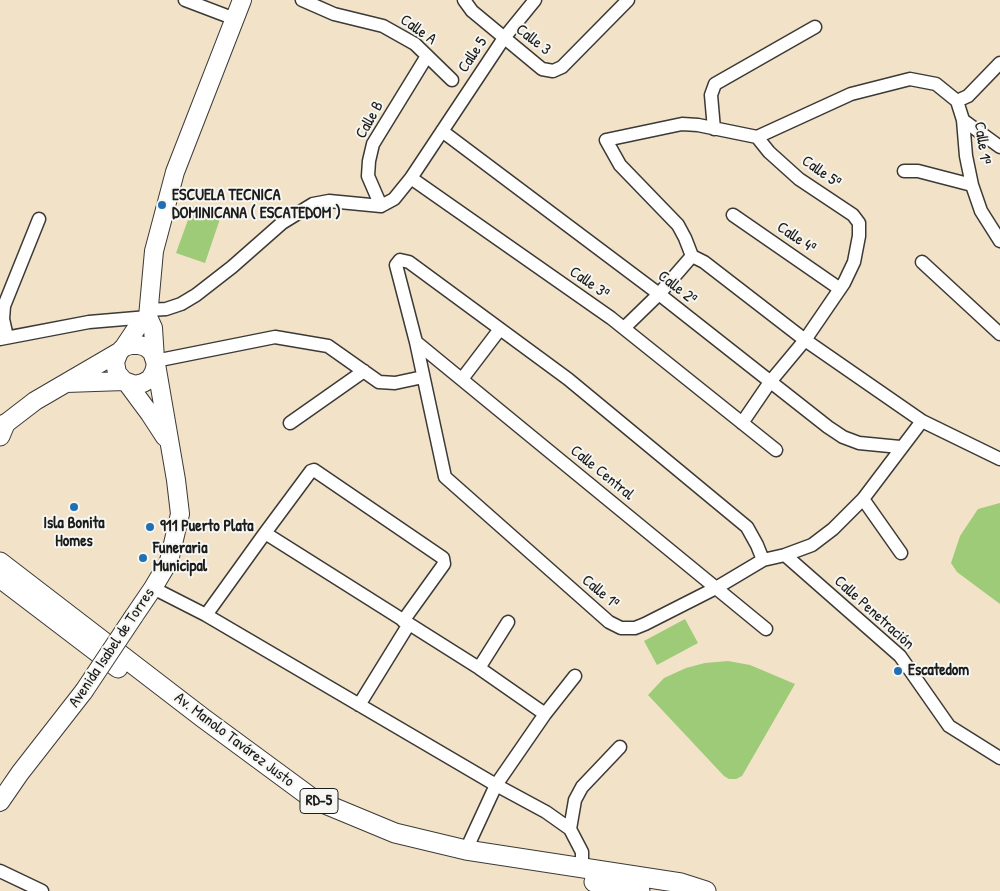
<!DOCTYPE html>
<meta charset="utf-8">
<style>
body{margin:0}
canvas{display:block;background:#f1e2c8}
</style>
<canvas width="1000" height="891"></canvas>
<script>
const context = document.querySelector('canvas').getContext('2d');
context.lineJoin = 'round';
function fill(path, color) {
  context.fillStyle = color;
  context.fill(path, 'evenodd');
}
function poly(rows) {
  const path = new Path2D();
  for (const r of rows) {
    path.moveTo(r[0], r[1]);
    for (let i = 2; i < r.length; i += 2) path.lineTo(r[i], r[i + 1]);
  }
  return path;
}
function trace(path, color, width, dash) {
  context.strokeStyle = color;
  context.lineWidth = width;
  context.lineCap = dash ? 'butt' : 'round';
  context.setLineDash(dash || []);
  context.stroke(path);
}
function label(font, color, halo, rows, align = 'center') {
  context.font = font + ' "Patrick Hand",sans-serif';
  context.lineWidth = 4;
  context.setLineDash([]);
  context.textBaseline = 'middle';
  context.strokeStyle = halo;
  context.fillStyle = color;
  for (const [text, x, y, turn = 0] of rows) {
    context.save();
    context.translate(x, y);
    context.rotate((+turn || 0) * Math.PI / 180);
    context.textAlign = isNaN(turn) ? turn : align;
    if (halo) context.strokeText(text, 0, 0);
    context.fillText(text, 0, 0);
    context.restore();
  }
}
fill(poly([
 [193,206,221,216,205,263,176,253],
 [1000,503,1000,604,957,572,951,563,960,536,978,509],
 [685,619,698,643,657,665,644,641],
 [728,661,750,665,795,684,742,776,736,779,729,779,724,776,648,695,664,678,686,668,705,663]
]), '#9ecb78');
const street = poly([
 [185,0,235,19],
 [302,0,334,14,383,26,415,44,452,80],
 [464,0,472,11,542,69,553,71,562,67,628,0],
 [957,101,963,120,966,156,972,185,981,211,1000,241],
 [957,101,968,96,1000,63],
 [963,120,1000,147],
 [714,129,711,95,715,84,815,27],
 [442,131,659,294,828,427,843,437,859,443,900,447],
 [904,171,918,171,972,185],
 [411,178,611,318,776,450],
 [381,206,368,176,369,161,373,144,427,56],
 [733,215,840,289],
 [692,256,685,238,678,225,620,165,606,140,682,124,698,125,757,137,851,94,910,79,936,84,957,101],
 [692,256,704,262,805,340,922,421,1000,459],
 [922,262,1000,334],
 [149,310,166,309,181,304,196,295,232,267,282,223,313,204,329,201,381,206,394,199,411,178,504,38,535,0],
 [624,328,659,294,692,256],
 [7,337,3,319,4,306,39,219],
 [0,339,89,322,148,317],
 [416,342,766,629],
 [155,361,275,337,328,346,379,382,395,383,423,377],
 [462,379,500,329],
 [290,423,364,371],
 [742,423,770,382,805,340,844,283,854,262,859,236,859,223,853,215,799,179,769,152,757,137],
 [863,499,901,553],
 [265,533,479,668,545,714],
 [785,555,900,656,949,726,1000,758],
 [763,560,757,545,747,527,568,379,409,262,400,260,396,265,416,342,445,477,609,622,621,628,635,628,645,624,716,588,763,560,785,555,812,545,833,529,863,499,922,421],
 [153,588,206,615,496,785,546,812,570,829,582,852,582,868],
 [206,615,265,533,311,471,314,470,443,558,444,564,403,621],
 [479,668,508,622],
 [359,705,409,624],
 [570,829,575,800,582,787,620,747],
 [466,850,496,785,545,714,575,676],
 [0,871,42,891]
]);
const secondary = poly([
 [124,347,138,326,148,317],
 [155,359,153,328,148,317,154,251,175,172,242,0],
 [66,383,124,381,135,385,143,383,150,379,154,372,156,364,152,352,146,347,139,345,131,345,124,347,119,352,115,362,117,373,124,381],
 [127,383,150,414,165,437],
 [5,424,35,401,119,352],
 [134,616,153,588,169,561,180,514,176,480,156,364],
 [0,802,20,773,84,691]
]);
const primary = poly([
 [0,436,5,424],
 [0,562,203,718,313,799,395,833,466,850,681,883,706,891],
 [0,578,118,668],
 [594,882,640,891]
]);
trace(street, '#3c3a36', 15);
trace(secondary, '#3c3a36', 20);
trace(primary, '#3c3a36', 21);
trace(street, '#fff', 12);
trace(secondary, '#fff', 18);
trace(primary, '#fff', 19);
const secondaryBridge = poly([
 [84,691,134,616]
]);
trace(secondaryBridge, '#3c3a36', 20, []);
trace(secondaryBridge, '#fff', 18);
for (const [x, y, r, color] of [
 [162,205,5,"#1f6fb2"],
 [74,507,5,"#1f6fb2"],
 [150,527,5,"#1f6fb2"],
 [143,558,5,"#1f6fb2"],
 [898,671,5,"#1f6fb2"]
]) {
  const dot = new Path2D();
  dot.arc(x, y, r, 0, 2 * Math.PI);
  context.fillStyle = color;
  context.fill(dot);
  trace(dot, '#f6f6f2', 2);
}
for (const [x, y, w] of [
 [319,801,38]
]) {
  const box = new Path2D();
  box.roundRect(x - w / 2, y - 12.5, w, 25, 4);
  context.fillStyle = '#f6f6f2';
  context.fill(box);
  trace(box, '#1c1c1c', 1);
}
label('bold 15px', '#1c1c1c', null, [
 ["RD-5",319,801]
]);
label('16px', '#1c1c1c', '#f6f6f2', [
 ["Calle A",418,30,35],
 ["Calle 3",533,40,38],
 ["Calle 5",473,55,-56],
 ["Calle B",370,120,-61],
 ["Calle 1ª",982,143,82],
 ["Calle 5ª",821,172,35],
 ["Calle 4ª",796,238,34],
 ["Calle 3ª",589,283,35],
 ["Calle 2ª",677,288,38],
 ["Calle Central",602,473,39],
 ["Calle 1ª",600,592,40],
 ["Calle Penetración",874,613,42],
 ["Avenida Isabel de Torres",112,648,-56],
 ["Av. Manolo Tavárez Justo",234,740,37]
]);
label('bold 16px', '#1c1c1c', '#f6f6f2', [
 ["ESCUELA TECNICA",172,196],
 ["DOMINICANA ( ESCATEDOM )",172,214],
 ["Isla Bonita",74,524,"center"],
 ["Homes",74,542,"center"],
 ["911 Puerto Plata",160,527],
 ["Funeraria",153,549],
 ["Municipal",153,567],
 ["Escatedom",908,671]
], 'left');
</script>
